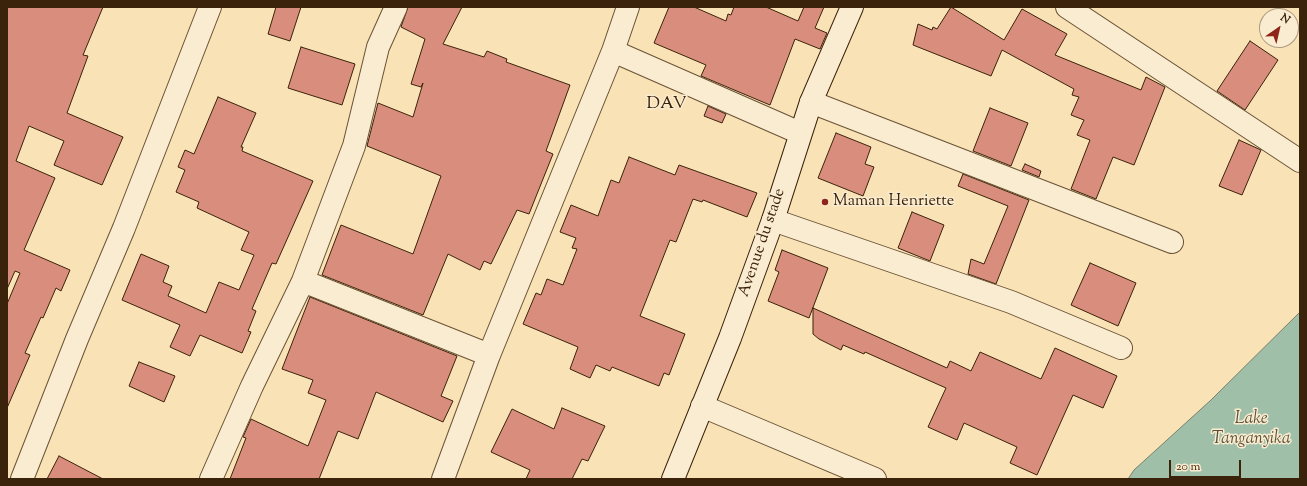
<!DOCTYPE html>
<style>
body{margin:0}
#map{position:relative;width:1307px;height:486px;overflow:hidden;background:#f8e2b6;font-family:"Sorts Mill Goudy",serif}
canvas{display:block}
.frame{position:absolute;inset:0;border:8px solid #3b220a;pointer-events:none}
.north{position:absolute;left:1259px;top:8px;width:40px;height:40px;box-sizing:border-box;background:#faecd0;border:1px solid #ae9b81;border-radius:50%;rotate:34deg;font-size:11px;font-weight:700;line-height:16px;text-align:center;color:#3b220a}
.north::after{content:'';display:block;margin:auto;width:14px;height:18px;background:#8f2418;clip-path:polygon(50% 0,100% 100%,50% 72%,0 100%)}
.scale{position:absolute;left:1169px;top:460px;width:72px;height:18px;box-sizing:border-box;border:2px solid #3b220a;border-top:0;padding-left:5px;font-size:12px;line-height:14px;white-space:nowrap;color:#3b220a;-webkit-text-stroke:3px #faecd0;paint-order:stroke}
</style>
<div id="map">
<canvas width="1307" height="486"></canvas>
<div class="frame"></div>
<div class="north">N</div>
<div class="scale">20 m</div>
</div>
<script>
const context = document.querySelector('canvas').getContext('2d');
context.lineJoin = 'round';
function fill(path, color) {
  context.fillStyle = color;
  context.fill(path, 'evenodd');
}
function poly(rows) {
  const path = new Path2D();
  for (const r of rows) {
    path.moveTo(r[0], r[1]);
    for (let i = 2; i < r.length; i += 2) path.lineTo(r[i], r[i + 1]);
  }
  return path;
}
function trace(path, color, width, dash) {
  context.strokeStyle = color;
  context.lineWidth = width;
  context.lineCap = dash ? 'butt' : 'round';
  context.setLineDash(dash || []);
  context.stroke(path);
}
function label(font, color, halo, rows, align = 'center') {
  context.font = font + ' "Sorts Mill Goudy",serif';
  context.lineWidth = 3;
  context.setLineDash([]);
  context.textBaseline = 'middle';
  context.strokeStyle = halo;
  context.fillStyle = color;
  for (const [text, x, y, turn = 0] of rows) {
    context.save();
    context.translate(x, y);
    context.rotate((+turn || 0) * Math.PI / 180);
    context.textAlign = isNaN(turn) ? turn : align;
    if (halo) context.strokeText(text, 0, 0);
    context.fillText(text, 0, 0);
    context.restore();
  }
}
const water = poly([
 [1300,312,1300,479,1128,479,1134,470,1211,400,1300,312]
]);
fill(water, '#9fbfa8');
trace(water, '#778069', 1);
const building = poly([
 [7,7,103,7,83,55,88,56,67,113,123,137,102,185,54,165,64,141,29,126,16,161,55,178,24,250,70,270,61,291,56,288,43,318,41,317,25,353,30,355,7,408,7,304,20,273,15,271,7,289,7,7],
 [276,7,301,7,290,41,268,34,276,7],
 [408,7,462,7,443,44,484,57,487,51,507,59,506,62,570,85,546,151,553,154,529,214,517,210,491,264,484,261,480,270,448,254,423,315,322,275,341,225,413,254,441,176,367,146,378,103,413,117,423,83,421,87,411,84,425,39,401,27,408,7],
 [669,7,694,7,726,21,728,14,731,15,734,7,766,7,798,21,804,7,824,7,815,28,827,33,820,49,795,39,770,105,701,76,706,65,654,43,669,7],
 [951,7,1004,40,1022,9,1067,34,1055,55,1141,90,1146,77,1165,87,1134,165,1113,157,1096,199,1071,189,1090,140,1077,135,1084,120,1071,115,1079,97,1072,95,1074,89,1002,50,991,76,913,45,918,24,932,30,933,27,937,29,951,7],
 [1250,41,1278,60,1245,110,1217,91,1250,41],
 [301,47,355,64,342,105,288,88,301,47],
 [218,97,256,113,241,147,243,147,242,151,313,181,276,264,272,263,252,309,256,311,248,331,251,332,242,353,200,335,190,356,170,347,180,325,122,300,141,254,169,266,163,282,172,286,168,296,206,313,219,282,239,290,254,255,241,250,249,232,197,208,199,202,176,192,185,170,178,167,185,150,194,154,218,97],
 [708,106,726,114,722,123,704,116,708,106],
 [990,108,1028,123,1011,166,973,151,990,108],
 [836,133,871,147,865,164,874,167,863,196,818,178,836,133],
 [1239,140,1261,150,1242,195,1219,186,1239,140],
 [629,157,675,175,679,165,757,193,747,217,703,200,702,202,693,199,676,242,670,240,640,316,685,334,669,375,664,373,659,386,612,367,610,371,596,365,590,378,570,369,578,347,523,324,536,293,541,295,547,279,563,285,577,249,572,248,576,238,560,232,571,205,598,216,611,180,619,183,629,157],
 [1025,164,1041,171,1039,177,1022,170,1025,164],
 [963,174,1029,200,996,284,968,274,971,259,984,264,1008,206,958,186,963,174],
 [912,212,944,225,930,261,898,248,912,212],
 [782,250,828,268,809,318,768,301,779,272,775,270,782,250],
 [1090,263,1136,283,1118,326,1071,305,1090,263],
 [310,297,457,356,441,396,453,401,443,422,376,392,358,439,338,431,319,479,230,479,246,438,243,437,251,419,308,446,326,400,308,393,313,380,282,369,310,297],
 [813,308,947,368,950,361,971,371,980,352,1041,379,1055,348,1117,376,1103,408,1073,395,1037,475,1010,463,1017,447,964,423,957,440,928,427,946,388,865,352,864,354,843,345,841,350,819,339,813,334,813,308],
 [139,362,175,376,164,402,129,386,139,362],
 [562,408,605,426,588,461,582,459,572,479,526,479,530,470,491,452,512,409,554,429,562,408],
 [59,456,103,479,47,479,59,456]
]);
fill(building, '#d98e7d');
trace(building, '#3b220a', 1);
const street = poly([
 [1067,7,1300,161],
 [613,51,800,133],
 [811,102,1172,242],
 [773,220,1011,302,1121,348],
 [303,281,489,355],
 [702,406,875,479],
 [22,479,77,339,124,228,210,7],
 [211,479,252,386,303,281,354,146,378,47,396,7],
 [443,479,489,355,613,51,628,7]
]);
const secondary = poly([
 [673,479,730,338,773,220,811,102,852,7]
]);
trace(street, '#6a5235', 24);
trace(secondary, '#3b220a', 24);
trace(street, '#faecd0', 22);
trace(secondary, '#faecd0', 22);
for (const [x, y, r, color] of [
 [825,202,4,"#8f2418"]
]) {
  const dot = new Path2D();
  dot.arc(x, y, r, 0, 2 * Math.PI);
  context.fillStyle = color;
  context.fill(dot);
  trace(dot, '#faecd0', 1.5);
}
label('16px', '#3b220a', '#faecd0', [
 ["Maman Henriette",833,202]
], 'left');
label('16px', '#3b220a', '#faecd0', [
 ["Avenue du stade",763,243,-71]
]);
context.letterSpacing = '1px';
label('17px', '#3b220a', '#faecd0', [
 ["DAV",667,105]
]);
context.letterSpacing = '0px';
label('italic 17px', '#595139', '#faecd0', [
 ["Lake",1251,420],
 ["Tanganyika",1251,440]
]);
</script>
